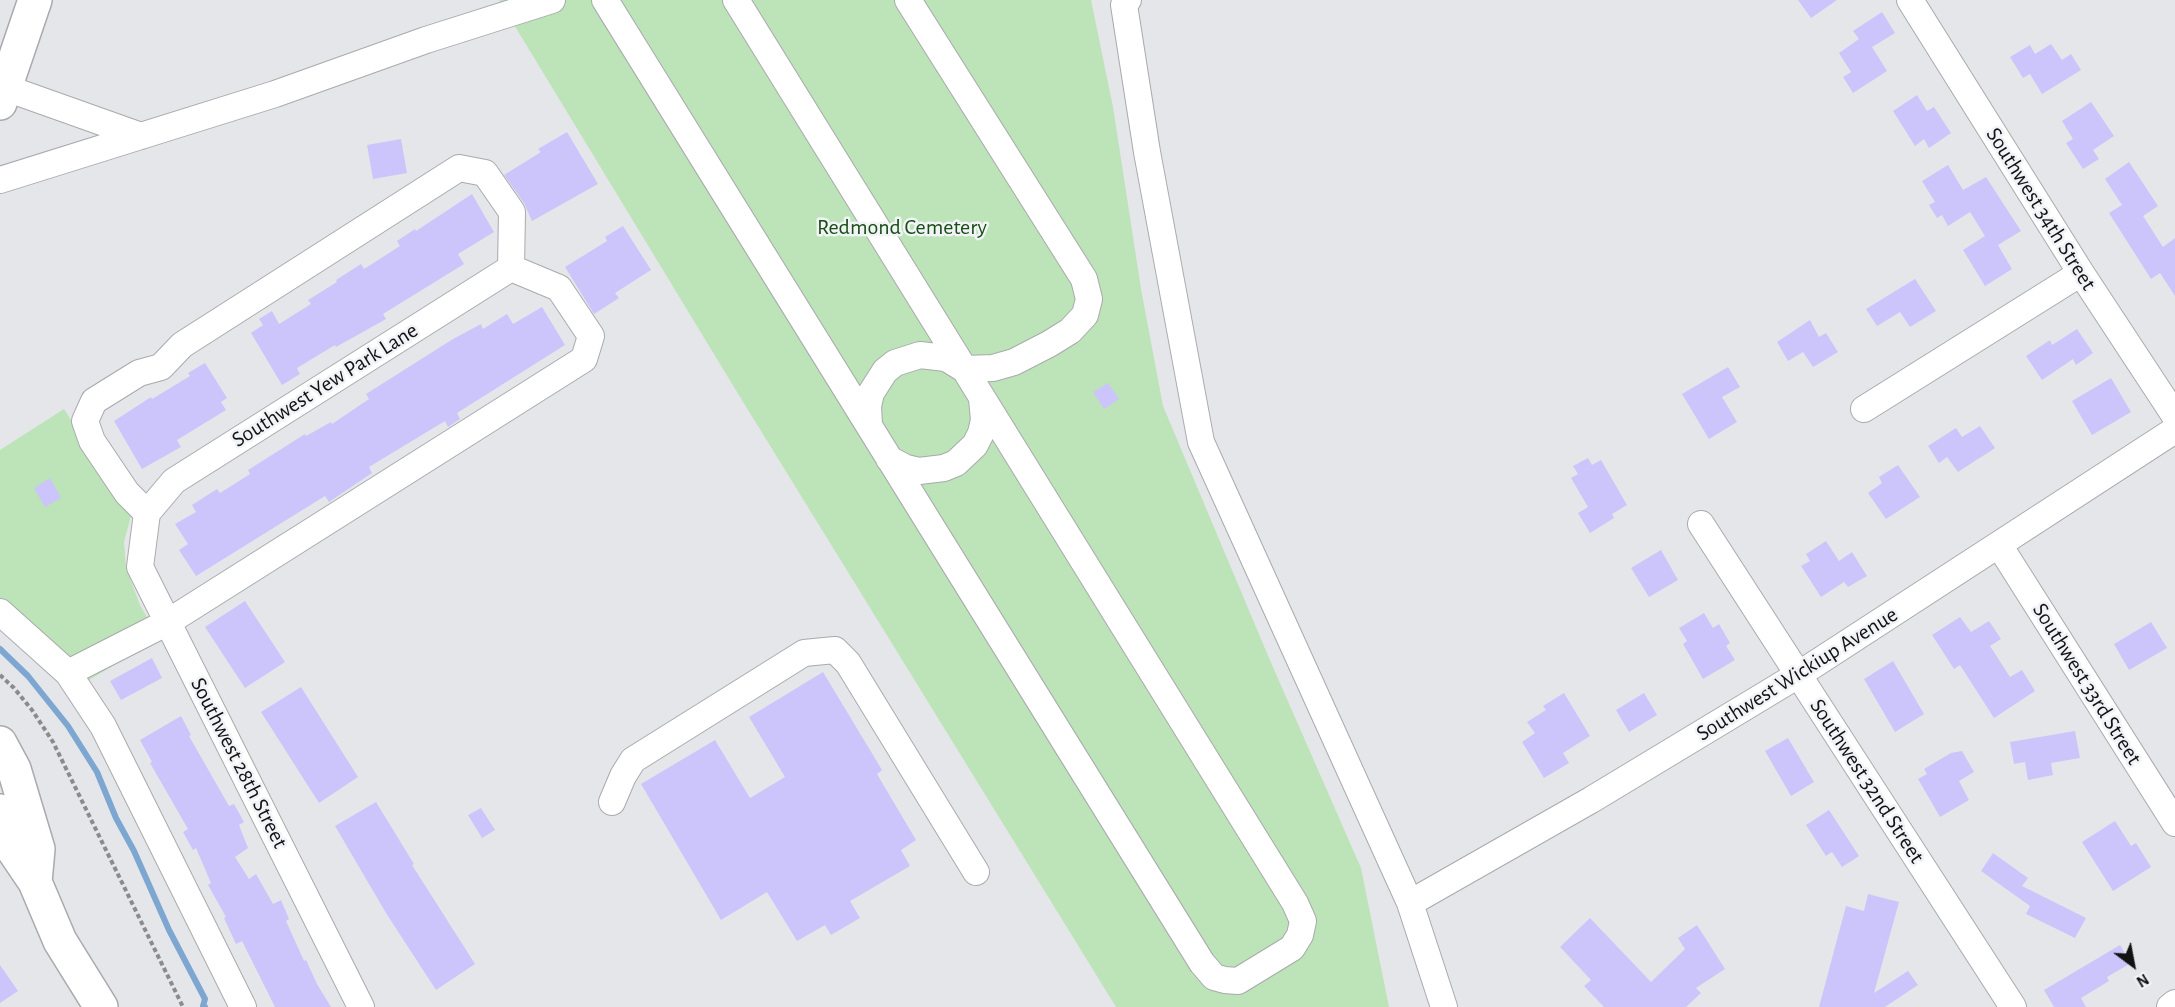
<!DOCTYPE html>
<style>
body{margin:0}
#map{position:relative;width:2175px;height:1007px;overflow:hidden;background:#e5e6e9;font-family:"Alegreya Sans",sans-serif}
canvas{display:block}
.north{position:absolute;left:2103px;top:935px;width:60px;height:60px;-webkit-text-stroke:4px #f2f3f7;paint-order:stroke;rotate:148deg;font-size:16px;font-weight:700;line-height:24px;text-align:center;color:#121213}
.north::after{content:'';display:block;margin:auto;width:21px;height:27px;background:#121213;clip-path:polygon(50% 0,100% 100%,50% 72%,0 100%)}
</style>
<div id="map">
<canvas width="2175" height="1007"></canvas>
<div class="north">N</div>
</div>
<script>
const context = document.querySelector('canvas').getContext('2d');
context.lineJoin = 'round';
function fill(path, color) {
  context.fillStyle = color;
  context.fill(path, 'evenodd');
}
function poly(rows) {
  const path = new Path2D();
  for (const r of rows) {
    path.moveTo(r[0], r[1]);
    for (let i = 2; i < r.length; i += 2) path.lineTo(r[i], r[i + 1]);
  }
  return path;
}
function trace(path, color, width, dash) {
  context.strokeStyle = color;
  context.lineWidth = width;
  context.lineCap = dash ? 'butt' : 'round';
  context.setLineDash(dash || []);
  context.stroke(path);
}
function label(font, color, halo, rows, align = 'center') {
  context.font = font + ' "Alegreya Sans",sans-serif';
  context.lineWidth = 5;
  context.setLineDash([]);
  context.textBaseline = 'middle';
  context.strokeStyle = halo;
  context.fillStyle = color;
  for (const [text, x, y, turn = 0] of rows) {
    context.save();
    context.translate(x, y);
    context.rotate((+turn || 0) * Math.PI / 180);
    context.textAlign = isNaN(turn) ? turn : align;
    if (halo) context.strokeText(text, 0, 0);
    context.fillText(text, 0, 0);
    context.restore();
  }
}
fill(poly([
 [499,0,1091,0,1113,107,1141,289,1163,406,1269,658,1361,868,1389,1007,1116,1007,737,392],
 [64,409,131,516,124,542,126,568,140,605,159,638,71,691,0,628,0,450]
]), '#bde3b8');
trace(poly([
 [0,649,28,676,68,726,97,772,116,818,134,851,169,930,205,999,203,1006,205,1007]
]), '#7da7d1', 6);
fill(poly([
 [1798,0,1837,0,1811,18],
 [1882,12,1895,33,1872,47,1887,71,1853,93,1843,77,1851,72,1839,53,1859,39,1853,31],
 [2051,44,2062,60,2071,54,2081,70,2042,94,2030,74,2023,78,2010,57,2030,45,2035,54],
 [1917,95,1927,111,1934,107,1951,133,1929,148,1924,139,1915,146,1893,111],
 [2091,102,2114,136,2093,150,2099,159,2083,169,2066,143,2073,139,2062,121],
 [567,132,598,184,532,221,524,203,504,175,541,152,538,149],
 [401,139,407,173,373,179,367,145],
 [2129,162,2158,206,2143,216,2163,247,2175,238,2175,296,2160,273,2151,279,2109,213,2122,205,2105,179],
 [1948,165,1963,190,1986,177,2021,231,1998,245,2012,269,1985,286,1963,250,1985,236,1970,212,1948,226,1942,215,1937,218,1929,205,1935,202,1922,181],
 [472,194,494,232,458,254,464,264,383,314,386,319,336,347,335,345,297,368,300,374,282,385,251,333,263,325,259,319,272,311,279,324,311,304,308,300,337,282,336,280,361,264,364,269,400,246,397,241,415,229,416,231],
 [623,226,651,270,615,293,619,298,594,314,565,267,607,241,605,237],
 [1915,279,1936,311,1910,327,1900,312,1877,326,1866,309],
 [542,307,565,345,457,413,460,419,448,427,445,421,369,467,372,473,329,502,325,496,196,576,179,550,188,544,175,524,196,512,192,505,217,489,220,493,250,474,248,470,305,434,306,436,331,422,332,424,369,399,366,394,453,339,481,324,483,329,507,314,513,324],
 [1810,320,1819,337,1826,333,1838,352,1813,367,1803,352,1788,361,1777,342],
 [2077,329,2093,353,2076,365,2073,359,2042,380,2026,356,2050,340,2052,345],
 [205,363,227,398,221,402,226,410,177,440,181,447,142,469,114,421,151,397,152,399,190,376,188,373],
 [1728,367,1740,387,1722,397,1737,422,1709,439,1682,394],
 [2111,378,2131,412,2092,435,2072,401],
 [1108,383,1119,399,1104,409,1093,392],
 [1980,426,1995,448,1958,472,1947,457,1939,463,1928,446,1956,428,1962,437],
 [1588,458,1592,465,1601,460,1627,505,1612,514,1614,518,1590,533,1578,513,1588,507,1571,478,1578,474,1573,466],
 [1898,465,1920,497,1886,519,1868,493,1882,483,1879,477],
 [50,478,61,498,45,507,34,488],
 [1826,541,1839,561,1852,552,1867,576,1848,587,1844,582,1821,597,1801,566,1810,561,1806,554],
 [1661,550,1678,580,1649,597,1631,568],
 [245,601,285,662,245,688,205,627],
 [1704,613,1713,628,1719,624,1730,643,1726,646,1735,660,1703,679,1683,644,1687,641,1679,628],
 [1960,617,1971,632,1989,621,2001,639,1990,646,2010,677,2022,670,2035,691,1994,718,1960,665,1954,669,1932,635],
 [2151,622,2167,648,2129,670,2114,644],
 [152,658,162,678,121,700,110,681],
 [1893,661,1924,714,1895,732,1864,679],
 [823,672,882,770,877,774,916,840,901,850,910,866,850,901,860,918,831,935,825,925,797,941,767,892,721,920,641,784,715,740,750,798,785,777,749,717],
 [301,687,358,777,319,803,261,712],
 [1564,693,1590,736,1563,753,1569,763,1544,778,1522,742,1535,733,1527,722,1546,710,1543,706],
 [1644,693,1657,715,1629,732,1616,710],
 [181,716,191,735,189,736,229,806,234,804,244,822,239,825,248,848,235,857,249,879,256,874,273,904,281,900,289,919,286,921,304,961,306,960,317,984,331,1007,275,1007,242,941,236,944,224,918,226,917,208,885,211,883,196,848,193,850,183,832,188,829,150,763,152,762,140,740],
 [2075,731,2080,758,2051,763,2053,775,2028,780,2025,762,2014,764,2010,742],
 [1788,738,1814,782,1791,796,1765,751],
 [1962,751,1974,772,1959,781,1969,800,1940,817,1918,779,1927,774,1924,769,1951,753],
 [376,802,414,864,412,865,475,964,436,990,386,913,335,826],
 [481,808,495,830,482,838,468,815],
 [1829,810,1859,856,1842,867,1832,852,1826,856,1806,825],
 [2115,821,2131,846,2136,843,2151,867,2113,891,2082,842],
 [1993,853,2028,878,2022,886,2086,918,2075,938,2026,914,2030,906,1981,871],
 [1868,894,1899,902,1874,993,1908,971,1918,985,1885,1007,1819,1007,1846,906,1864,911],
 [1590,918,1651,982,1685,949,1678,938,1697,925,1725,969,1696,988,1701,993,1686,1007,1604,1007,1584,986,1591,980,1560,947],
 [2120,945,2131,963,2107,977,2109,981,2081,998,2086,1007,2054,1007,2044,990],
 [0,965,18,991,0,1003]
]), '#cbc5fc');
const minor = poly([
 [605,0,1202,963,1214,977,1225,980,1238,981,1292,948,1300,935,1303,921,1295,903,736,0],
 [1128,0,1124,5,1147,152,1201,442,1410,903,1444,1007],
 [1910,0,2081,273,2175,416],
 [6,88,141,136],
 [0,180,275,94,426,40,552,0],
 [1864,409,2081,273],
 [869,425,868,406,871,393,885,371,895,363,920,355,946,358,964,369,993,368,1014,362,1049,344,1070,331,1085,315,1089,299,1084,279,908,0],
 [889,459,906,468,919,471,944,468,956,463,975,445,981,433,984,420,982,399],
 [147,513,127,493,92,441,85,421,94,401,139,373,161,367,182,345,459,168,485,173,512,212,511,268],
 [147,513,140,567,361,1007],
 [147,513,174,481,511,268],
 [1701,524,2013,1007],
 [1999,545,2175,823],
 [0,612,68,673,103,726,243,1007],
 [68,673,168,622,584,359,591,336,559,288,511,268],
 [612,802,623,776,633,760,804,653,835,650,848,663,976,872],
 [1410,903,1591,800,1798,675,2175,430],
 [2170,1007,2175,1003]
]);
const major = poly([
 [0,103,35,0],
 [0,743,14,769,38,849,35,882],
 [0,811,10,845,35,882,60,941,101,1007]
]);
trace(minor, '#a8aaac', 28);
trace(major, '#a8aaac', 36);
trace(poly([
 [0,675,14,688,32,710,53,742,183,1007]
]), '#8b8b8d', 4, [4.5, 3]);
trace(minor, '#fff', 26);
trace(major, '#fff', 33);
label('22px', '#121213', '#f2f3f7', [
 ["Southwest 34th Street",2041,209,58],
 ["Southwest Yew Park Lane",325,385,-32],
 ["Southwest Wickiup Avenue",1797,674,-32],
 ["Southwest 33rd Street",2087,684,58],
 ["Southwest 28th Street",239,763,63],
 ["Southwest 32nd Street",1867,781,57]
]);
label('22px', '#174e13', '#f2f3f7', [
 ["Redmond Cemetery",902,227]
]);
</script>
